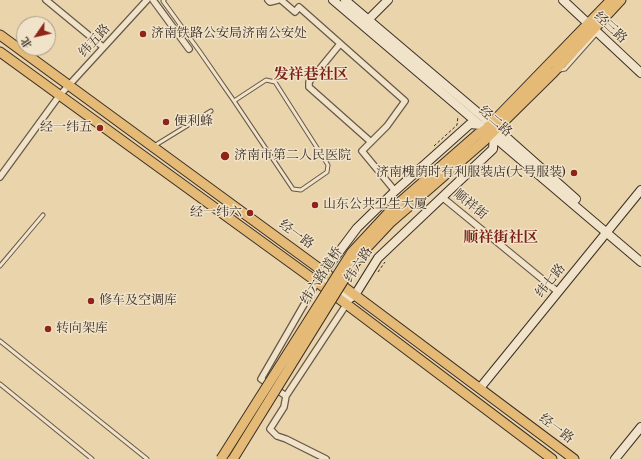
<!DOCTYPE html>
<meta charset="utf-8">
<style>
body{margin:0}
#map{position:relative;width:641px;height:459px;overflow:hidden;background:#ead4ac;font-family:"Libre Bodoni","Noto Serif SC",serif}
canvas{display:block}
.north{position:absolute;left:16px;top:16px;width:40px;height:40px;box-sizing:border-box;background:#f1e3c9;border:1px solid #a89b88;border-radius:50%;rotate:236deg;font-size:11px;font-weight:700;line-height:16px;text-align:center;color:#3b3027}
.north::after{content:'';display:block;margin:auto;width:14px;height:18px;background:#8f2418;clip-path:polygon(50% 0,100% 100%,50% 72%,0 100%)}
</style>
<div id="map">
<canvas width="641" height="459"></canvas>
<div class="north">北</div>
</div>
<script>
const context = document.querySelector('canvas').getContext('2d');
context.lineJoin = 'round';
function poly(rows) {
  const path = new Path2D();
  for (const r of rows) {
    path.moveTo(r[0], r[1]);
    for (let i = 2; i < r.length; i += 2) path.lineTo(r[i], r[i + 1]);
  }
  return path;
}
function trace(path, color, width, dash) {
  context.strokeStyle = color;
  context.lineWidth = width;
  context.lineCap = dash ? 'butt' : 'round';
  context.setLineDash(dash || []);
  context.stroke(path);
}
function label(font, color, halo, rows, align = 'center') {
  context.font = font + ' "Libre Bodoni","Noto Serif SC",serif';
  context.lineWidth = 3;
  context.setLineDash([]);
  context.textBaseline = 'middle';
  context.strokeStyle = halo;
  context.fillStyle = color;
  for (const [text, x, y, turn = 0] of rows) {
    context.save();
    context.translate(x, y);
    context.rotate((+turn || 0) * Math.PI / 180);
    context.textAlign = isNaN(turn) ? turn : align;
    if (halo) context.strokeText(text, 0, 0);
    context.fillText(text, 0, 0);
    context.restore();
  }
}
const lane = poly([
 [164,0,163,1,200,52,234,101,293,189,301,190,327,172,328,165,275,82,266,80,234,101],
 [560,70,565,69,597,33],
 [154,146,211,111],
 [0,266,43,215],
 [0,341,147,459],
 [0,384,92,459]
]);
const street = poly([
 [46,0,103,47],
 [153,0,189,49],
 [268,0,270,2,278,0],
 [281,0,295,12,299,7,405,101,387,126,362,151,395,191],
 [340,44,309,82,309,87,371,142],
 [0,177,59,96,147,0],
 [442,197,558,292],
 [286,396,261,379,317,282],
 [326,459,286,439,277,436,270,429,284,407,286,396,346,305]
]);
const secondary = poly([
 [333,0,641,262],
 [345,0,496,128,576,199],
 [563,0,641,73],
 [365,23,388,0],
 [321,276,357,228,395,191,470,124,480,125],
 [317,282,323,279,349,299,355,295,378,258,493,149,494,134],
 [480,388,641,190],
 [615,459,641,427]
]);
const primary = poly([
 [0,35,324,272,574,459],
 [0,52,313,279,552,459],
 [478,134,485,130,611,0],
 [484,141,554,72,621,0]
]);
trace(lane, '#675948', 5);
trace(street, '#675948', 8);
trace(secondary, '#3b3027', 10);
trace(primary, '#3b3027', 11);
trace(poly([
 [434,146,457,125,458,116],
 [378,272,385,262]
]), '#3b3027', 1, [3, 2]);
trace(lane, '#f1e3c9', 3);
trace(street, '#f1e3c9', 5.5);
trace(secondary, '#f1e3c9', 8);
trace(primary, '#e5ba76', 9);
const primaryBridge = poly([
 [221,459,352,252,391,210,478,134],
 [233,459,348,273,362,253,391,222,484,141]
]);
trace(primaryBridge, '#3b3027', 11, []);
trace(primaryBridge, '#e5ba76', 9);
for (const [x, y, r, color] of [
 [143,34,4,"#8f2418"],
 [166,122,4,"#8f2418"],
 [100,128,4,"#8f2418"],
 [225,156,5,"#8f2418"],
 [574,173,4,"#8f2418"],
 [315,205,4,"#8f2418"],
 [250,213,4,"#8f2418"],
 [91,301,4,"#8f2418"],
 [48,329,4,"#8f2418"]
]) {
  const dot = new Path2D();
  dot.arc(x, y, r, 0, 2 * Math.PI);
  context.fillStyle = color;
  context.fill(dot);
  trace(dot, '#f1e3c9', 1.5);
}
label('13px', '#3b3027', '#f1e3c9', [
 ["经三路",610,28,43],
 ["纬五路",95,41,-48],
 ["经二路",495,122,41],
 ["顺祥街",470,205,39],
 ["经一路",296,235,36],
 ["纬六路",359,265,-56],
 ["纬六路道桥",322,276,-57],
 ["纬七路",551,281,-51],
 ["经一路",556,429,37]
]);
label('13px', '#3b3027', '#f1e3c9', [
 ["济南铁路公安局济南公安处",151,34],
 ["便利蜂",174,122],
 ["经一纬五",92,128,"right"],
 ["济南市第二人民医院",234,156],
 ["济南槐荫时有利服装店(大号服装)",566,173,"right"],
 ["山东公共卫生大厦",323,205],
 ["经一纬六",242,213,"right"],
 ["修车及空调库",99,301],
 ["转向架库",56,329]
], 'left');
label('bold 15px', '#7a1f14', '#f1e3c9', [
 ["发祥巷社区",311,75],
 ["顺祥街社区",501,238]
]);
</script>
